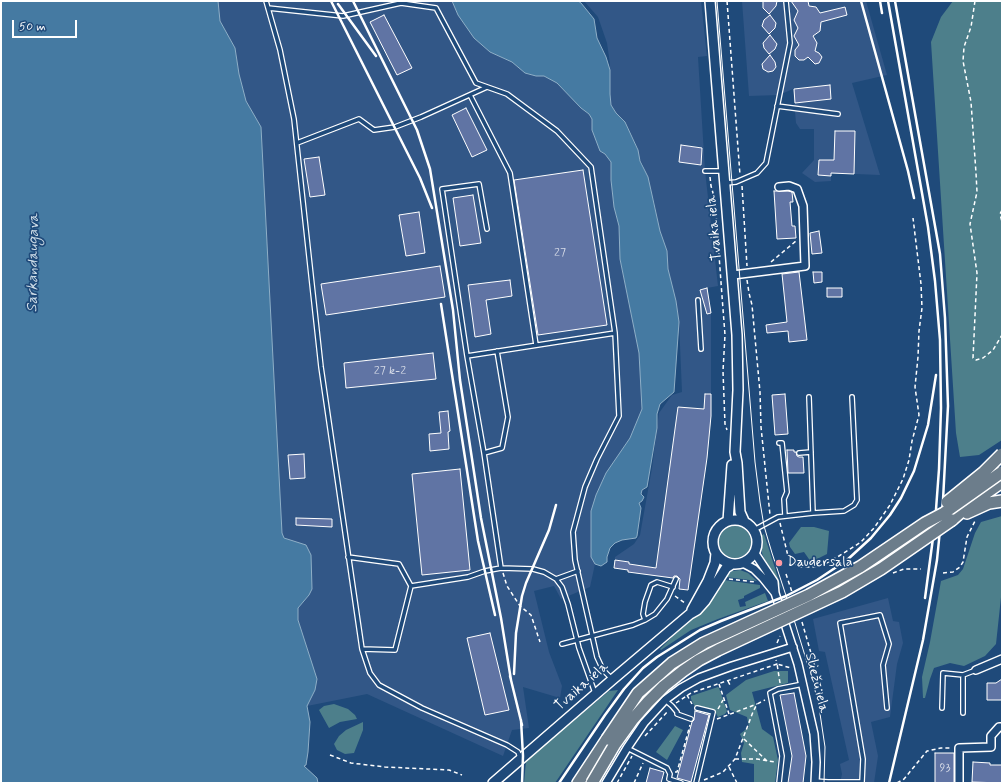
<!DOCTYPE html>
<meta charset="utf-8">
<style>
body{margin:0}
#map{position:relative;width:1003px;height:784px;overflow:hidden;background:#1f4a7a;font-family:Mynerve,sans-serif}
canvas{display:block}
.frame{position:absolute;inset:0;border:2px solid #fff;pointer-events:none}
.scale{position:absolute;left:12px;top:20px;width:65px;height:18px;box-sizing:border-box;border:2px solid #fff;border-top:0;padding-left:5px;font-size:12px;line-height:14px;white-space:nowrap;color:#fff;-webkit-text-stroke:3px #1f4a7a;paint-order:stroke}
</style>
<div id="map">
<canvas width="1003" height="784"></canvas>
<div class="frame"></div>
<div class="scale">50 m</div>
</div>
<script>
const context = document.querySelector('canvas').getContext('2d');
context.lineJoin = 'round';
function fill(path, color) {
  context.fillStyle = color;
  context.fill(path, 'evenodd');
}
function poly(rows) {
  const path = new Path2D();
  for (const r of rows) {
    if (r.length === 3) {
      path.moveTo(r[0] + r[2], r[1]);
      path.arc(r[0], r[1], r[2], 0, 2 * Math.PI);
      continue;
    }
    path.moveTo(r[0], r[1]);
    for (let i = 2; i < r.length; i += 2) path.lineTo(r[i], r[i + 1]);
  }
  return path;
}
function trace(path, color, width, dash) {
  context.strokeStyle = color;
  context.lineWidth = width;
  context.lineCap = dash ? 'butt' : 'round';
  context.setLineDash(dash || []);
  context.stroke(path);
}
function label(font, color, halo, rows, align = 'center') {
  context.font = font + ' Mynerve,sans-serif';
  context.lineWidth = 3.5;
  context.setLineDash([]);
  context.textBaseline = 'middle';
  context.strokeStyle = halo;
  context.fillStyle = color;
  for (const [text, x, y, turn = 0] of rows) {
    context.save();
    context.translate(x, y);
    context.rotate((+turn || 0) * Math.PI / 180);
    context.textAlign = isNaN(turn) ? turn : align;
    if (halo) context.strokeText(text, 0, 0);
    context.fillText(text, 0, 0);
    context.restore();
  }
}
fill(poly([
 [218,1,452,1,458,15,474,38,490,52,512,62,525,73,536,76,544,76,557,83,581,108,589,114,592,119,592,130,600,151,605,154,611,162,611,180,614,207,619,226,620,259,639,353,642,409,630,438,606,473,596,495,591,511,591,557,595,564,590,587,561,599,554,586,534,591,549,652,562,686,560,698,523,687,529,728,512,730,503,756,367,694,307,706,315,690,317,679,298,620,298,608,309,595,287,539,284,537,282,533,261,127,246,101,239,74,235,48,220,21],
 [584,1,701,1,707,56,698,57,705,171,718,286,707,288,711,312,711,416,707,458,690,581,628,572,628,570,614,568,615,557,634,544,640,535,652,468,659,413,672,395,682,392,679,322,676,301,668,269,667,251,660,231,654,202,643,165,638,156,638,149,626,123,616,113,611,105,610,94,610,64,607,43,598,17],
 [742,1,866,1,887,75,852,83,880,175,831,173,831,181,815,182,802,173,814,160,814,129,800,129,796,123,793,89,779,95,749,96],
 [888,598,893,621,899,622,903,643,897,664,890,717,871,722,878,756,874,783,840,783,842,774,840,764,849,760,825,652,819,651,813,619]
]), '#325787');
fill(poly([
 [953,1,1002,1,1002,440,979,455,960,457,956,433,931,42,941,17],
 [1002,516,1002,588,996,644,985,656,964,666,950,663,934,668,930,679,925,698,923,698,922,677,930,642,941,581,958,575,963,569,975,533,981,522],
 [735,542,16],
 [801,527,814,527,829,531,827,554,811,562,804,552,795,554,790,547,789,543],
 [764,534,782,590,772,570,764,558,762,553,762,535],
 [740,570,748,573,757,581,726,577,732,571],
 [724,580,760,585,760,588,744,596,744,598,738,600,740,607,746,606,745,602,765,593,768,601,718,619,691,630,661,650,660,649,673,636,700,612],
 [774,671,788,671,788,683,752,692,762,729,773,737,778,760,775,783,754,783,754,764,742,762,741,753,744,743,740,734,749,727,747,717,730,710,726,695,746,680],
 [718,687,719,688,727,711,725,714,718,717,715,711,695,707,691,699,691,696],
 [618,690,555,783,524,783,526,761,609,691],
 [334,704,348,709,355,715,357,719,340,722,329,728,319,710,324,706],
 [363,722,363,730,354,753,345,754,337,750,334,744,339,736,346,730],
 [675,726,683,730,667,760,656,752]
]), '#4d7f8b');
const water = poly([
 [1,1,218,1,220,21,235,48,239,74,246,101,261,127,282,533,284,538,306,545,311,555,312,589,309,595,298,608,298,620,317,679,315,690,307,706,310,722,308,752,306,765,304,766,317,778,318,783,1,783,1,1],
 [452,1,578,1,581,3,594,19,597,38,606,57,610,70,610,94,611,105,616,113,625,122,638,150,640,161,648,177,660,231,667,251,668,269,676,301,679,322,674,392,660,404,657,414,657,428,647,487,642,490,641,494,644,497,642,501,639,503,641,508,637,536,636,538,622,540,615,543,610,548,607,557,607,562,601,566,595,564,591,557,591,511,596,495,606,473,630,438,642,409,639,353,620,259,619,226,614,207,611,180,611,162,605,154,600,151,592,130,592,119,589,114,581,108,557,83,544,76,536,76,525,73,512,62,490,52,474,38,458,15,452,1]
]);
fill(water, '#457aa2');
trace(water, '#8fafc7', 1);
const building = poly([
 [763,1,777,1,776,6,769,14,763,8,763,1],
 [791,1,808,1,809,6,816,7,820,13,845,7,847,15,821,22,820,31,813,36,817,43,815,51,819,53,822,57,819,63,815,64,808,57,804,60,799,60,795,56,795,50,799,45,794,36,798,28,794,20,798,11,791,1],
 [384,15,412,68,397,75,370,22,384,15],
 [770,15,776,23,775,28,769,34,762,26,764,20,770,15],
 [770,35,777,44,775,49,769,54,764,48,763,43,770,35],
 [770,55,775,62,776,67,773,71,768,72,763,69,762,64,770,55],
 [830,85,831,99,795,103,794,89,830,85],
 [466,108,487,150,472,157,452,115,466,108],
 [835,131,855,131,854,174,831,173,831,176,818,175,819,160,834,160,835,131],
 [681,145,702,148,701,165,679,162,681,145],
 [319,157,325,195,310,197,304,159,319,157],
 [583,170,607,325,538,335,514,180,583,170],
 [774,191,788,191,792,192,793,202,790,202,792,226,795,226,796,238,777,239,774,191],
 [473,195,481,243,460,246,453,198,473,195],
 [419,212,425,253,406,256,399,215,419,212],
 [819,231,822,253,812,254,810,233,819,231],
 [440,266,445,297,326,315,321,284,440,266],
 [799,272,807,340,789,342,788,331,767,333,766,325,787,322,782,274,799,272],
 [813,272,822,272,822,282,814,283,813,272],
 [510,280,512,296,486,300,491,334,475,337,468,285,510,280],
 [707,288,711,313,707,314,700,290,707,288],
 [827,288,842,288,842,297,827,297,827,288],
 [433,353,436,379,346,388,344,363,433,353],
 [705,394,711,394,711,416,707,458,688,590,679,589,680,579,677,576,674,576,673,578,628,572,628,570,614,568,615,560,629,562,629,564,656,568,678,407,704,409,705,394],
 [785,394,788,434,775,435,772,395,785,394],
 [448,411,450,431,448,432,449,449,430,451,429,434,441,433,439,412,448,411],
 [787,450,794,450,794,452,796,452,797,456,799,457,803,457,804,473,788,473,787,450],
 [304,454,305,478,290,479,288,455,304,454],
 [460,469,470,570,422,575,412,474,460,469],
 [296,518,332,519,332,527,296,525,296,518],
 [490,633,509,710,485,715,467,638,490,633],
 [1002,679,1002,700,987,700,987,683,996,683,1002,679],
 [794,693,806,756,803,783,788,783,792,756,780,695,794,693],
 [695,711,709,715,691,782,677,778,692,722,694,720,695,711],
 [935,753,954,753,954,783,935,783,935,753],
 [973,762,990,763,990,765,1002,765,1002,783,972,782,973,762],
 [650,768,664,772,661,783,646,783,650,768]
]);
fill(building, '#6074a4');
trace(building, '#fff', 1);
const lane = poly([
 [266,1,280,50,294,119,321,367,362,649,370,673,379,685,422,708,507,745,518,752,520,758],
 [268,8,343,16,401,3,436,8,476,83,507,94,557,131,591,167,615,333,619,416,597,459,585,487,573,532,575,560,597,657,603,670,612,679],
 [470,95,510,173,536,345],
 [777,106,838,114],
 [297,143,359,119,374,130,395,127,421,117,487,87],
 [705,171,722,171],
 [726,183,736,182,757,173,766,163,790,43,786,1],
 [487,229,479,184,442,189,467,356,484,453,501,568],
 [698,300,701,349],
 [467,356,615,333],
 [779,443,782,443,787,492,784,499,785,516],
 [484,453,502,448,508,417,497,351],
 [799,453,811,452],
 [813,513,844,511,854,505,857,500,852,397],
 [754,530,778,517,813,513,809,397],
 [348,557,399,564,411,586,395,650,362,649],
 [556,579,578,571],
 [411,586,468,577,485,571,501,568,533,569,544,572,556,579,562,587,568,604,579,648,595,693],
 [645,620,643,614,645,602,651,585,657,582,673,587],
 [562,644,633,625,645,620,655,614,667,599,676,579],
 [963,675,963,713],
 [665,700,672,706,677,712,677,714,691,719],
 [942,708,943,673,963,675,976,670],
 [627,748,667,768,670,774,669,779,681,783],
 [815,781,828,782,862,782,863,759,840,623,880,615,889,644,883,665,887,708],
 [696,783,713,712,697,708],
 [779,783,782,756,770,693,778,689,803,684]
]);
const street = poly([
 [733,275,805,266,803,206,797,189,789,186,779,187],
 [754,552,774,582,775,593,798,664,814,734,816,762,815,783],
 [743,563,754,569,763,578,775,593],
 [976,670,1002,659],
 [606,783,627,748,644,723,665,700,681,688,699,678,732,666,793,647],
 [959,783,959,748,991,747,991,736,999,727,1002,727]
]);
const secondary = poly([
 [710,1,737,335,738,390,735,452,737,463,740,512,744,521],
 [735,542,22],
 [728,521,732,465],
 [692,610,708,581,715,563,716,553],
 [493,783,612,680,690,614,697,610,705,601,726,568,732,564]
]);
const primary = poly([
 [967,513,989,503,1002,501],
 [952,520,969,505,1002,482],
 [578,783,607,739]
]);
trace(lane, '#fff', 6);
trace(street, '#fff', 10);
trace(secondary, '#fff', 12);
trace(primary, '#fff', 14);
trace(poly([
 [727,1,740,175],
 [975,1,971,27,964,47,963,61,971,102,976,173,977,192,970,224,977,273,973,358,976,360,983,358,993,350,1002,335],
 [710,177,711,186,715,200,722,296,725,335,723,371,725,424,727,430],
 [742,186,747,266],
 [1002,210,1000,214,1002,222],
 [771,262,796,241],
 [747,280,749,293,752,305,760,392,761,427,770,515],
 [780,523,788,556,793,563,801,567,814,567,825,564,839,556,861,542,874,528,890,505,903,479,909,460,912,441,919,415,915,387,918,357,919,331,922,308,921,284,913,218],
 [503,573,507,586,520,606,531,615,540,642],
 [893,573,904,569,921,569],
 [943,573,953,572,960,567,963,562,967,537,975,521],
 [786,574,792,592],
 [729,579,755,582],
 [675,596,685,603],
 [802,622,822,691],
 [777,643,780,636],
 [728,681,730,685],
 [780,683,777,664,791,668],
 [719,684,729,714],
 [687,695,692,704],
 [676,703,691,693,777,664,776,660],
 [718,709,723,700],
 [717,719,757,704],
 [645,736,668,711],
 [744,739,767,761],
 [330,755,351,763,385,767,449,770,462,775],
 [735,759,757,759,775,762],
 [729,767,737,783],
 [675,772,677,772,690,725],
 [704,780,723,772,735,759,753,712,757,704,765,700],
 [617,783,632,756],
 [634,783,643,763],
 [897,783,904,779,927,751,941,748,952,748]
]), '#fff', 1.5, [4, 3]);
trace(lane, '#1f4a7a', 3.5);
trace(street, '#1f4a7a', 7);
trace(secondary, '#1f4a7a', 9);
trace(primary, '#6c7d8b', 11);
trace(poly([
 [717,1,755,462,760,502,764,526,772,553,795,623,813,682,819,707,825,747,824,783]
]), '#fff', 1);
trace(poly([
 [331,1,420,178,432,208],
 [353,1,417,130,430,169,453,310,460,380,481,518,501,618,511,680],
 [861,1,908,171,914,198],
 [880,1,882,13],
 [888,1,928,227,935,281,940,340,941,408,939,469,935,523,925,598],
 [338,4,376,56],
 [441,304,478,541,495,615],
 [514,674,516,633,522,596,526,583,549,530,556,505],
 [510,676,522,725],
 [521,720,523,756,522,783],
 [559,783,605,715,624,689,643,668,657,657,700,630,721,621,786,596,817,580,847,560,871,538,890,515,901,498,914,471,928,425,936,375],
 [889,783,923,640,937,560,943,500,948,406,945,318,940,254,895,1]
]), '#fff', 2.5);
const primaryBridge = poly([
 [947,502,984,472,1002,454],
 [607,739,638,693,672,663,704,643,809,595,860,567,925,523,944,513,1002,472],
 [592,783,615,744,633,719,648,702,664,686,683,671,699,660,718,650,842,592,881,569,952,520]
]);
trace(primaryBridge, '#fff', 14, []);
trace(primaryBridge, '#6c7d8b', 11);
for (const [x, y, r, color] of [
 [779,563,4,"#ff9aa2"]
]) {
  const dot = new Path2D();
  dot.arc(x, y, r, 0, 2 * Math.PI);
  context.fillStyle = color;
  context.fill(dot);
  trace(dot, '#1f4a7a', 1.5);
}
label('12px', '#d7dce8', null, [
 ["27",560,253],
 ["27 k-2",390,371],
 ["93",945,768]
]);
label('14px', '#fff', '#1f4a7a', [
 ["Tvaika iela",715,228,-95],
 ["Sliežu iela",816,683,76],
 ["Tvaika iela",582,687,-41]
]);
label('14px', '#fff', '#1f4a7a', [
 ["Daudersala",787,563]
], 'left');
label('italic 15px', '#d0dee8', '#1f4a7a', [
 ["Sarkandaugava",34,263,-89]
]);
</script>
